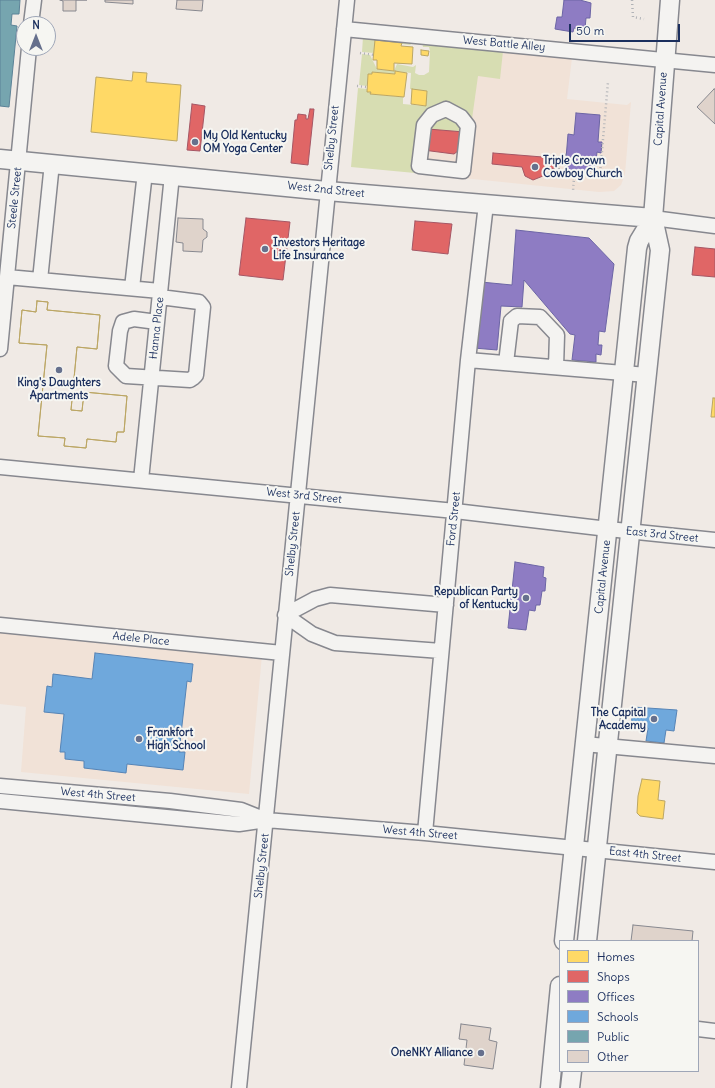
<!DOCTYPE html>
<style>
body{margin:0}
#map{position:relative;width:715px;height:1088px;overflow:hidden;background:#f0eae5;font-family:Delius,sans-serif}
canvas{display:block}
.legend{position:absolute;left:559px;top:940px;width:140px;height:132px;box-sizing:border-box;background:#f6f6f2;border:1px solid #9ea6b7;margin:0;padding:5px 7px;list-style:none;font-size:12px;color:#1b2f5e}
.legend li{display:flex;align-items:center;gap:8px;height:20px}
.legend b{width:20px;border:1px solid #9ea6b7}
.north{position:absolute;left:16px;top:16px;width:40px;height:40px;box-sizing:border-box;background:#f6f6f2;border:1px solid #9ea6b7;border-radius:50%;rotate:0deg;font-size:11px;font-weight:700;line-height:16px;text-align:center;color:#1b2f5e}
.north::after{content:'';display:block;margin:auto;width:14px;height:18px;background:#66708d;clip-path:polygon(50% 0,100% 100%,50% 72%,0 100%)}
.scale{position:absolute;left:569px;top:24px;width:111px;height:18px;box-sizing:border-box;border:2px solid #1b2f5e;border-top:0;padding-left:5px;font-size:12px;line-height:14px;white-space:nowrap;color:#1b2f5e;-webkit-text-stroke:3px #f6f6f2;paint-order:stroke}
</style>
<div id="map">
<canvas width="715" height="1088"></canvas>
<ul class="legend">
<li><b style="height:11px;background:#ffd966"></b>Homes</li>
<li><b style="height:11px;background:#e06666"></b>Shops</li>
<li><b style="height:11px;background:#8e7cc3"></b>Offices</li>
<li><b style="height:11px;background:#6fa8dc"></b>Schools</li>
<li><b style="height:11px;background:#76a5af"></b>Public</li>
<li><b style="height:11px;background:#dfd3cb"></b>Other</li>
</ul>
<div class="north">N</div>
<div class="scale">50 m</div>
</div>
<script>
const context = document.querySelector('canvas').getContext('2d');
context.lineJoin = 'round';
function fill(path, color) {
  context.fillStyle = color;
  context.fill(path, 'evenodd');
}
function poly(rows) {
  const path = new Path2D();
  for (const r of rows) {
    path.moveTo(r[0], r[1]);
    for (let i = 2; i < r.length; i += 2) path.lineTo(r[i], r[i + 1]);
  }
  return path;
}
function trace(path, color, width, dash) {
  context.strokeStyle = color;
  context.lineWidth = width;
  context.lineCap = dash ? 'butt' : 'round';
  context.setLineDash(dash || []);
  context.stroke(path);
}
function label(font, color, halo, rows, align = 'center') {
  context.font = font + ' Delius,sans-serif';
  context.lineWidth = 4;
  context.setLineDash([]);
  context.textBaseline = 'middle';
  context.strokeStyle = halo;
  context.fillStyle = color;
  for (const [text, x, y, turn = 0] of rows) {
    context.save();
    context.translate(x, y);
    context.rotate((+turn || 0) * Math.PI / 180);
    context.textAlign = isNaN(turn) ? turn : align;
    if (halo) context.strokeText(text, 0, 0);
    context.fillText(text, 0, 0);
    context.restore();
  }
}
fill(poly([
 [436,44,572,58,567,99,627,105,631,102,625,174,621,185,614,191,599,192,415,173,421,124],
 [0,629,262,655,249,794,21,772,26,707,0,704]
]), '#f1e2d7');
fill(poly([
 [363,37,414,42,410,45,380,41,374,53,362,52],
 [422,42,503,51,500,79,478,76,472,119,464,118,457,110,421,124,415,173,351,167,358,88,367,89,367,92,371,92,371,94,403,97,403,104,425,106,427,91,410,89,411,73,395,71,395,74,373,72,372,74,368,74,367,86,359,85,362,54,370,55,377,69,394,71,397,64,413,67,416,65,415,73,419,75,424,75,429,72,430,51,429,47,423,47],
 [445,113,460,125,460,132,428,129,428,125]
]), '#d7ddb2');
const homes = poly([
 [375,40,402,43,401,46,413,47,412,64,394,63,394,71,377,69,377,60,373,60,375,40],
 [421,50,429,51,428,56,421,55,421,50],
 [395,71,407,73,404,97,370,94,371,92,367,92,368,74,372,74,372,72,395,74,395,71],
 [133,72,147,73,146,82,181,85,177,141,91,132,96,77,132,81,133,72],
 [412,89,427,91,426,106,411,104,412,89],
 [37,301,48,302,47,310,100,315,97,349,77,347,71,410,82,411,84,392,127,396,124,432,117,432,116,442,87,439,86,448,64,446,65,438,38,436,47,345,19,343,22,310,36,312,37,301],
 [37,301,48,302,47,310,100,315,97,349,77,347,71,410,82,411,84,392,127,396,124,432,117,432,116,442,87,439,86,448,64,446,65,438,38,436,47,345,19,343,22,310,36,312,37,301],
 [713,398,715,398,715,417,711,417,713,398],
 [642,779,660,781,658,800,665,801,663,819,640,816,637,813,638,796,642,779]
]);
fill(homes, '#ffd966');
trace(homes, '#bba664', 1);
const shops = poly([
 [192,104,205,106,200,151,187,150,192,104],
 [310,109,314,109,308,165,291,163,295,120,297,120,298,114,306,115,306,119,308,119,310,109],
 [428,129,464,132,464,137,460,137,458,151,454,154,423,150,428,129],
 [493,153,555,158,554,169,546,168,543,176,533,180,525,176,522,167,492,164,493,153],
 [246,218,290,222,283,280,239,275,246,218],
 [415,221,452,224,448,254,412,250,415,221],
 [695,247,715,249,715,277,692,275,695,247]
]);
fill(shops, '#e06666');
trace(shops, '#a55664', 1);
const offices = poly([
 [564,0,580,0,591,3,590,18,586,18,585,29,574,28,573,32,555,29,557,17,562,17,564,0],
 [576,113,600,115,598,142,602,142,601,153,597,152,595,171,584,171,584,173,565,171,568,134,574,135,576,113],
 [516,230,589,238,614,264,605,332,599,331,598,345,602,345,601,355,596,354,596,362,572,360,575,335,570,334,524,280,522,307,501,306,497,350,474,348,481,282,512,285,516,230],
 [515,562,544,567,543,577,546,578,545,591,542,591,540,605,536,605,535,611,529,610,526,630,508,628,515,562]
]);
fill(offices, '#8e7cc3');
trace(offices, '#6c65a5', 1);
const schools = poly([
 [95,653,193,664,191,682,187,681,179,752,185,752,183,770,127,764,126,773,84,768,84,761,65,759,65,752,60,752,64,714,44,712,47,686,52,687,53,674,92,679,95,653],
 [633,707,677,710,674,731,666,730,664,743,646,741,648,728,631,727,633,707]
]);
fill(schools, '#6fa8dc');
trace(schools, '#5684b6', 1);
const public = poly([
 [0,0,20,0,19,14,12,14,11,25,17,26,9,107,0,106,0,0]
]);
fill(public, '#76a5af');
trace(public, '#5b8297', 1);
const building = poly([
 [60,0,87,0,76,0,76,11,63,11,63,1,60,0],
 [105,0,133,0,133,4,105,2,105,0],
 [177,0,203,0,202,11,176,9,177,0],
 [714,89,715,89,715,124,697,107,714,89],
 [178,218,203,219,203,229,207,232,207,237,203,240,202,252,183,251,183,243,176,242,178,218],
 [633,925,693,931,692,941,631,941,633,925],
 [461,1024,491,1028,489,1040,497,1042,493,1069,464,1065,467,1040,459,1039,461,1024]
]);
fill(building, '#dfd3cb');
trace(building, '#87888f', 1);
const minor = poly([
 [31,24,34,0],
 [344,29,715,65],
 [446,109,461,117,468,126,463,171,419,166,424,125,432,115,446,109],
 [653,218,715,226],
 [7,277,160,291],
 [40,280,52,163],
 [132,288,145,172],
 [157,322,134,319,123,322,120,331,116,366,126,376,190,380,193,378,196,375,203,307,199,302,160,297],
 [0,349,29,48],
 [468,360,647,375],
 [506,363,511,321,517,316,540,317,557,335,556,367],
 [0,467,455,511,608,529,715,540],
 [141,480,172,175],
 [0,625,282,653],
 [441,651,335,643,312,634,285,615,315,599,330,595,446,605],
 [584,744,715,756],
 [0,786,170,801,241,810,266,820],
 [0,801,239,824,266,820,425,833,715,862],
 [425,833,468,360,486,204],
 [698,1029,715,1031],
 [239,1088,347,0]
]);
const major = poly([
 [0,159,327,191,653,218],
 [564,941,637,248,639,241,653,218],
 [587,941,660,250,653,218,670,0],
 [550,1088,560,986],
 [570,1088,572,1071]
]);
trace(minor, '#87888f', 17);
trace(major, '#87888f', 21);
trace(poly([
 [632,0,633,17,644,19],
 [360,53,374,55],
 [357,86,367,87],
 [566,155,560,154,558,177,574,178,573,191],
 [574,176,600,174,608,82]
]), '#b1b3b7', 2.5, [1, 3]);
trace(minor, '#f4f3f1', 14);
trace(major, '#f4f3f1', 18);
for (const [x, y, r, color] of [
 [195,142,4,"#66708d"],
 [535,167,4,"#66708d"],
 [265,249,4,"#66708d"],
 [59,370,4,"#66708d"],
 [526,598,4,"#66708d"],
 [654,719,4,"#66708d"],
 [139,739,4,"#66708d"],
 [481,1053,4,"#66708d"]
]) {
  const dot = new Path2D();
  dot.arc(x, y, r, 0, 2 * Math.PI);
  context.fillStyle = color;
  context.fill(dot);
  trace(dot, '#f6f6f2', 1.5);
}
label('11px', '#1b2f5e', '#f6f6f2', [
 ["West Battle Alley",504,44,5],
 ["Capital Avenue",661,109,-86],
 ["Shelby Street",332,138,-84],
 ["West 2nd Street",326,190,6],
 ["Steele Street",15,198,-84],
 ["Hanna Place",157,328,-84],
 ["West 3rd Street",304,496,6],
 ["Ford Street",454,519,-84],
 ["East 3rd Street",662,535,6],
 ["Shelby Street",293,544,-84],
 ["Capital Avenue",603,577,-84],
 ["Adele Place",141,639,6],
 ["West 4th Street",98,795,5],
 ["West 4th Street",420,833,5],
 ["East 4th Street",645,855,6],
 ["Shelby Street",262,866,-84]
]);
label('bold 11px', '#1b2f5e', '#f6f6f2', [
 ["My Old Kentucky",203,136],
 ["OM Yoga Center",203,149],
 ["Triple Crown",543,161],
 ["Cowboy Church",543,174],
 ["Investors Heritage",273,243],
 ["Life Insurance",273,256],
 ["King's Daughters",59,383,"center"],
 ["Apartments",59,396,"center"],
 ["Republican Party",518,592,"right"],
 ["of Kentucky",518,605,"right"],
 ["The Capital",646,713,"right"],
 ["Academy",646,726,"right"],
 ["Frankfort",147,733],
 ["High School",147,746],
 ["OneNKY Alliance",473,1053,"right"]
], 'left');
</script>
